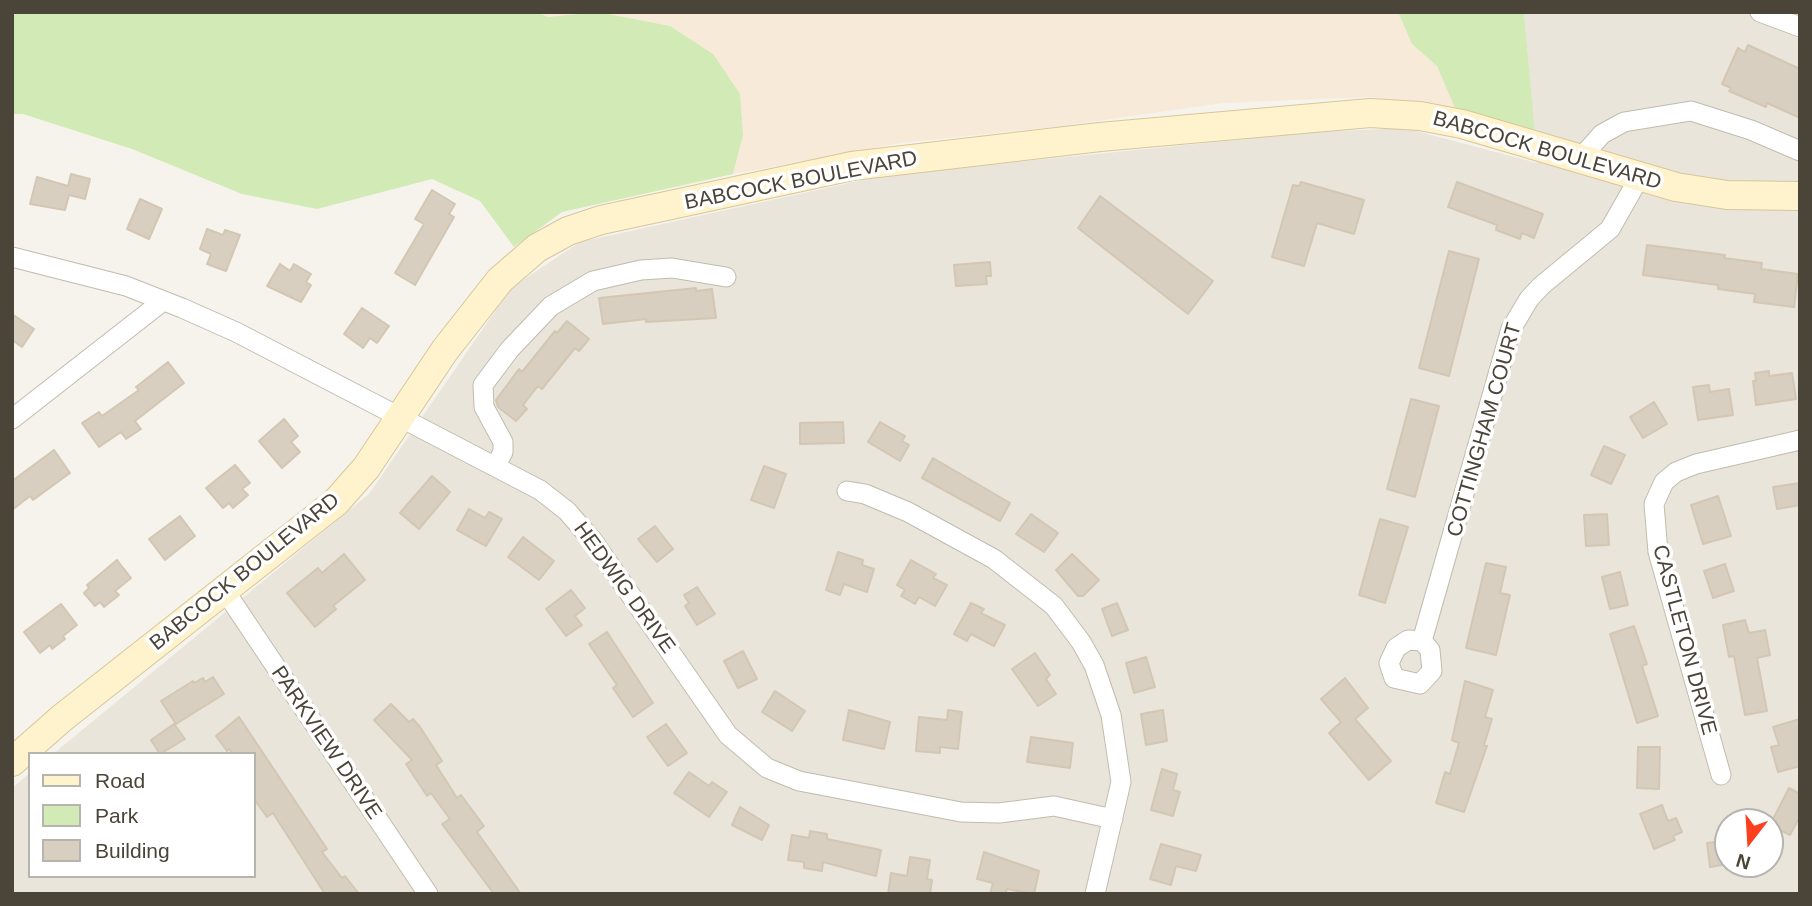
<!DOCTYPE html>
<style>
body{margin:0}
#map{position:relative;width:1812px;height:906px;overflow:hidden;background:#f6f3ec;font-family:Arial,sans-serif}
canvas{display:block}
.frame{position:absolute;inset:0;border:14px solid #4b4439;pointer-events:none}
.legend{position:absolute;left:28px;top:752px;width:228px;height:126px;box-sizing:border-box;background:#fff;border:2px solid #b7b4b0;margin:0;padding:9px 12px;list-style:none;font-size:21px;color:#4b4439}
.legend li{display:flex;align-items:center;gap:14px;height:35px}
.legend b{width:35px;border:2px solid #b7b4b0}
.north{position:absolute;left:1714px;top:808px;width:70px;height:70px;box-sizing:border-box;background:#fff;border:2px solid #b7b4b0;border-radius:50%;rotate:197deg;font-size:19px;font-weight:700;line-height:28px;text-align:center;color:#4b4439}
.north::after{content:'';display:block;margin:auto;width:24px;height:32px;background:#fc3f1d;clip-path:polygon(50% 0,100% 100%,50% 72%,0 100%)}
</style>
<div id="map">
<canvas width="1812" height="906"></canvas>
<div class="frame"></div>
<ul class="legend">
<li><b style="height:9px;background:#fff3cd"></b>Road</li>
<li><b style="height:19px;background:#d2eab5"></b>Park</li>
<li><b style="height:19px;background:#d8cfc1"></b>Building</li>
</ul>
<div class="north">N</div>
</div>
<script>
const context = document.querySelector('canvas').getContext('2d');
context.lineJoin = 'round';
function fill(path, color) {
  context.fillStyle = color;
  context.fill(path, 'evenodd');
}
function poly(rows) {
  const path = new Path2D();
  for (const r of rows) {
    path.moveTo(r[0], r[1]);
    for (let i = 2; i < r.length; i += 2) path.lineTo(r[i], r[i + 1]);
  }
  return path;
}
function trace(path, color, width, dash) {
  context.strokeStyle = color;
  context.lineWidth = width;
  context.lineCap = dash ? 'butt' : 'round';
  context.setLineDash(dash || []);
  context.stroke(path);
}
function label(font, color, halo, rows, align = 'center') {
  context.font = font + ' Arial,sans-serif';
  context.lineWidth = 7;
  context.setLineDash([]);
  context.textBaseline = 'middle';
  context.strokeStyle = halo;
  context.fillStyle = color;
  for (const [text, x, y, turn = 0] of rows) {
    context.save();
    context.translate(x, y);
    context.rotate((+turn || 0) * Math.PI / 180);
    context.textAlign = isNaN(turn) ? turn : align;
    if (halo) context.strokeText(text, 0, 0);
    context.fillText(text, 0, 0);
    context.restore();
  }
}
fill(poly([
 [1524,12,1800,12,1800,894,12,894,12,788,30,773,30,876,254,876,254,754,53,754,369,494,511,288,580,242,886,175,1316,132,1405,128,1537,163],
 [1728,822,1770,822,1770,864,1728,864]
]), '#eae5da');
fill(poly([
 [538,12,1398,12,1412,44,1437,66,1455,108,1369,97,1223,103,1063,126,901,143,733,174,743,135,713,54,670,26,598,12,548,17]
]), '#f7ead8');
fill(poly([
 [12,12,537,12,548,17,598,12,670,26,713,54,740,94,743,135,733,174,562,212,514,247,480,201,432,179,317,209,242,194,132,149,23,114,12,114],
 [1398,12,1524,12,1535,134,1455,108,1437,66,1412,44]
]), '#d2eab5');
const building = poly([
 [1748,45,1800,69,1800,118,1767,103,1766,107,1729,91,1731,88,1722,84,1738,48,1745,52,1748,45],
 [71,174,90,179,85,199,69,195,65,210,30,204,37,177,68,186,71,174],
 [1301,182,1364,200,1354,234,1317,223,1304,266,1272,257,1293,185,1299,186,1301,182],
 [1457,182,1543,214,1534,238,1522,233,1520,239,1496,230,1497,225,1448,207,1457,182],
 [432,190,455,204,449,214,454,217,415,285,395,273,424,224,415,219,432,190],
 [1100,196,1213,281,1188,314,1078,228,1100,196],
 [140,199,162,209,149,239,127,229,140,199],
 [207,229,223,235,225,230,240,235,226,271,207,264,211,254,200,249,207,229],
 [1647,245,1725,255,1724,258,1762,263,1761,269,1798,274,1794,307,1754,302,1755,294,1718,289,1718,285,1643,275,1647,245],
 [1449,251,1479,259,1449,376,1419,368,1449,251],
 [990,262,991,276,986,276,987,284,956,286,954,265,990,262],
 [280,264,290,271,294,264,311,274,306,282,311,285,301,302,267,286,280,264],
 [696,288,696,291,712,289,716,318,646,322,646,319,603,324,599,298,696,288],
 [362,308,389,326,377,343,370,338,363,348,344,334,362,308],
 [12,314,34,329,22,347,12,340,12,314],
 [567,321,589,339,579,351,575,348,542,389,538,386,523,405,527,409,516,421,498,407,496,400,519,369,522,372,555,331,557,333,567,321],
 [168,362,184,383,135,421,141,429,126,439,121,432,99,447,82,423,99,412,102,416,139,390,136,387,168,362],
 [1769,371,1769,376,1792,373,1796,399,1756,405,1753,381,1756,381,1755,373,1769,371],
 [1709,385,1710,392,1729,389,1733,415,1698,420,1693,387,1709,385],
 [1411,399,1439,406,1415,497,1387,489,1411,399],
 [1654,402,1667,424,1643,438,1630,417,1654,402],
 [284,419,298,436,291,442,300,452,282,468,259,441,284,419],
 [843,422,844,443,800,444,800,423,843,422],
 [880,422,905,436,902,441,909,445,900,461,868,442,880,422],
 [1604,446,1625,455,1611,484,1591,475,1604,446],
 [54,450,70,473,33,500,30,496,12,510,12,481,54,450],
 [933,458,1010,503,1000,521,922,478,933,458],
 [235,465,250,483,242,489,248,495,233,508,229,503,223,508,206,488,235,465],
 [764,466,786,474,774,508,751,500,764,466],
 [432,476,450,492,419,529,400,513,432,476],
 [1800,483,1800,505,1777,509,1773,487,1800,483],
 [1718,496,1731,536,1703,544,1691,505,1718,496],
 [469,509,485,518,489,512,502,519,486,546,457,530,469,509],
 [1031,514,1058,533,1044,552,1016,534,1031,514],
 [1607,514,1609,545,1586,546,1584,515,1607,514],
 [180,516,195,536,165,560,149,539,180,516],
 [1380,519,1408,527,1385,603,1359,595,1380,519],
 [655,526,673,549,657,562,638,539,655,526],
 [523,537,554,561,539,580,508,557,523,537],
 [838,552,863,560,862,565,874,569,867,592,844,584,840,595,826,590,838,552],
 [344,554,365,580,333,606,336,609,315,627,287,593,318,568,322,573,344,554],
 [1072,554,1099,580,1083,596,1078,596,1056,570,1072,554],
 [117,560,131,578,115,591,119,595,104,607,100,602,95,606,84,593,89,588,87,585,117,560],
 [911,560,936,574,933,578,947,585,935,606,919,597,915,604,901,596,905,590,897,585,911,560],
 [1486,563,1506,567,1500,593,1510,595,1496,655,1466,648,1486,563],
 [1725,564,1734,591,1713,598,1704,571,1725,564],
 [1620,572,1628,605,1610,609,1602,577,1620,572],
 [697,587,715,614,697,625,685,606,689,603,684,595,697,587],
 [571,590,585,608,575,616,582,625,566,636,546,609,571,590],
 [971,603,984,609,981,613,1005,625,994,646,971,634,967,641,954,634,971,603],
 [1117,603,1128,630,1112,636,1102,609,1117,603],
 [61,604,77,625,63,636,65,639,52,649,50,645,40,653,24,632,61,604],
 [1745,620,1749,633,1765,630,1770,655,1757,658,1767,711,1745,715,1734,656,1729,657,1723,625,1745,620],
 [1634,626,1647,664,1642,666,1658,716,1637,723,1610,634,1634,626],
 [607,632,653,703,633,717,613,688,617,685,589,644,607,632],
 [743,651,757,679,738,688,724,661,743,651],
 [1035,653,1050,675,1046,679,1056,694,1038,706,1012,669,1035,653],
 [1146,657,1155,687,1134,693,1126,663,1146,657],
 [213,677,224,694,176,724,161,701,193,681,194,683,203,678,205,682,213,677],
 [1345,678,1368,708,1355,719,1391,761,1369,780,1329,733,1341,722,1321,699,1345,678],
 [1465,681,1493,690,1485,717,1492,719,1484,745,1487,746,1464,812,1436,803,1445,772,1450,774,1459,743,1452,740,1465,681],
 [775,691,805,711,792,731,762,712,775,691],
 [391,704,409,722,413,719,420,727,442,761,436,765,457,798,461,795,484,826,477,832,521,894,494,894,442,824,450,819,431,793,427,796,406,764,412,760,374,720,391,704],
 [849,710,890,722,884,749,843,740,849,710],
 [948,710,962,712,958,749,940,747,940,753,916,751,919,717,947,720,948,710],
 [1163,710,1167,741,1146,745,1141,714,1163,710],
 [239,717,327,849,322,852,342,878,345,876,359,894,325,894,273,813,267,817,254,799,254,754,233,754,229,749,227,751,216,736,239,717],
 [1800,719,1800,766,1778,772,1771,747,1779,745,1773,727,1800,719],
 [174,724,185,739,160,754,151,740,174,724],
 [666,724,687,753,668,766,647,737,666,724],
 [1031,737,1073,743,1070,768,1027,762,1031,737],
 [1638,747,1660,747,1659,789,1637,788,1638,747],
 [1162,769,1177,774,1173,790,1180,792,1173,816,1151,810,1162,769],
 [689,772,709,786,712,782,727,792,709,817,674,793,689,772],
 [1789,788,1800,794,1800,816,1790,835,1770,825,1789,788],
 [1662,805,1668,821,1676,818,1682,832,1673,836,1675,840,1654,849,1640,814,1662,805],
 [740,807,769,825,762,840,732,825,740,807],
 [810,831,827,834,827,839,881,850,876,876,823,862,822,871,804,868,804,862,788,860,792,835,809,838,810,831],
 [1728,840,1728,864,1710,867,1707,843,1728,840],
 [1161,844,1201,855,1196,871,1176,866,1171,885,1150,879,1161,844],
 [984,852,1039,871,1034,894,1007,889,1005,894,990,894,993,883,977,879,984,852],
 [910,857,930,860,927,879,932,880,930,894,888,894,891,873,907,876,910,857]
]);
fill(building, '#d8cfc1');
trace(building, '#d3c7b4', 2);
const street = poly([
 [1760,12,1800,27],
 [1578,161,1602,134,1624,122,1691,111,1751,130,1800,151],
 [12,257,126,286,182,308,236,332,540,490,567,511,593,541,728,735,767,768,799,781,961,812,999,813,1054,806,1113,819],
 [12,419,163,301],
 [496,465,503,452,503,442,484,407,483,385,510,349,551,306,593,281,641,270,672,268,726,277],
 [847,491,865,494,908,512,994,559,1054,606,1081,642,1094,665,1111,715,1121,782,1095,894],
 [225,591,428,894],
 [1422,641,1408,640,1396,648,1389,663,1394,678,1420,684,1432,671,1430,650,1422,641,1511,329,1529,299,1541,286,1610,229,1639,178],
 [1721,775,1658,552,1654,504,1664,482,1676,472,1696,464,1800,440]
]);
const secondary = poly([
 [12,762,62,718,336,502,366,468,445,350,500,280,537,248,568,231,601,220,852,166,1100,137,1370,113,1420,116,1462,124,1676,187,1727,195,1800,196]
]);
trace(street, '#c2bbae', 21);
trace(secondary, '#d6c79b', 30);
trace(street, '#fff', 19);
trace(secondary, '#fff3cd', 28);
label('21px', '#4b4439', '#fff', [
 ["BABCOCK BOULEVARD",1547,151,16],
 ["BABCOCK BOULEVARD",801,181,-11],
 ["COTTINGHAM COURT",1485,430,-74],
 ["BABCOCK BOULEVARD",245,572,-39],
 ["HEDWIG DRIVE",624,588,54],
 ["CASTLETON DRIVE",1684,640,75],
 ["PARKVIEW DRIVE",326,743,56]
]);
</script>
